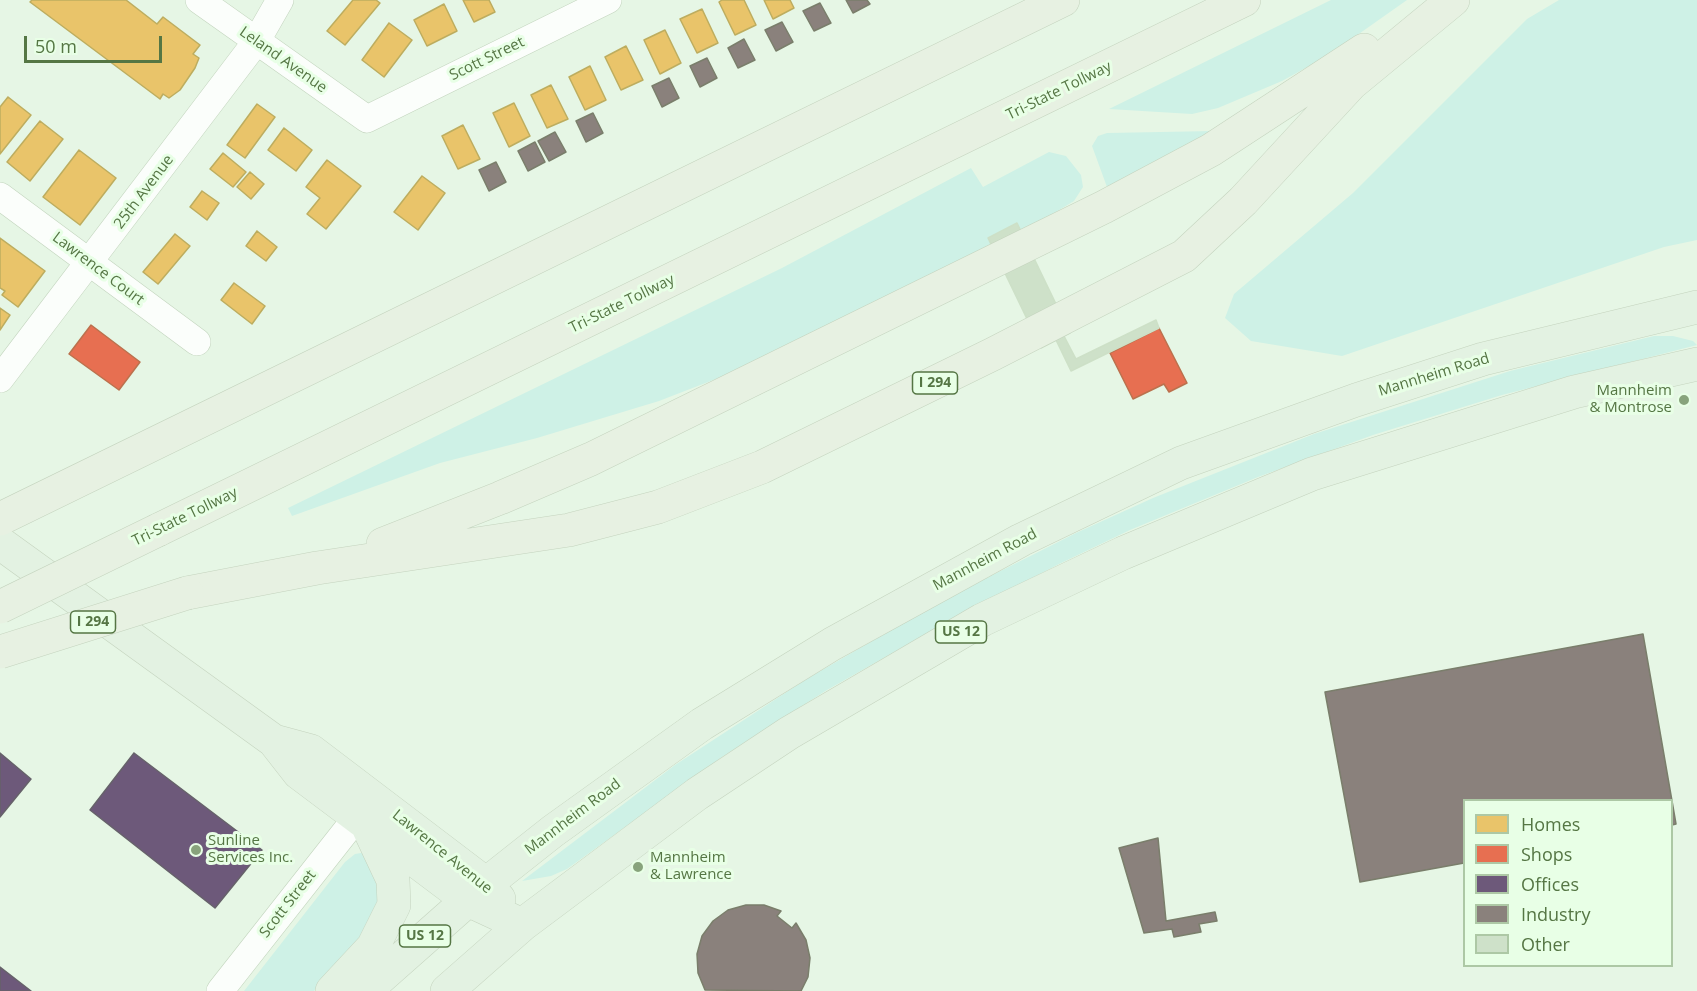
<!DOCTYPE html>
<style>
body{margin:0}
#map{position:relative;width:1697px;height:991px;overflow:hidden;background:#e6f6e5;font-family:"Open Sans",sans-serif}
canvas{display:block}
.legend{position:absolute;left:1463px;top:799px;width:210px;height:168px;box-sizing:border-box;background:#e8ffe6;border:2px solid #adc8a5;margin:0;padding:8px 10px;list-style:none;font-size:18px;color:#557644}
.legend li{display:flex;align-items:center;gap:12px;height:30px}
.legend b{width:30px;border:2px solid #adc8a5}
.scale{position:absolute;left:24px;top:36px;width:138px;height:27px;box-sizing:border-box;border:3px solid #557644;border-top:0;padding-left:8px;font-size:18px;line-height:21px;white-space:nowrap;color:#557644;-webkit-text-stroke:4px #e8ffe6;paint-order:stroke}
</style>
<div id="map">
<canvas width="1697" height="991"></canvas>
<ul class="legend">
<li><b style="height:16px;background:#e9c46a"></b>Homes</li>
<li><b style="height:16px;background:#e76f51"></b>Shops</li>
<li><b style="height:16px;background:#6d597a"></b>Offices</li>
<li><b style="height:16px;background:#8a817c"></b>Industry</li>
<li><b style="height:16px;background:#cee1c9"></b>Other</li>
</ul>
<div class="scale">50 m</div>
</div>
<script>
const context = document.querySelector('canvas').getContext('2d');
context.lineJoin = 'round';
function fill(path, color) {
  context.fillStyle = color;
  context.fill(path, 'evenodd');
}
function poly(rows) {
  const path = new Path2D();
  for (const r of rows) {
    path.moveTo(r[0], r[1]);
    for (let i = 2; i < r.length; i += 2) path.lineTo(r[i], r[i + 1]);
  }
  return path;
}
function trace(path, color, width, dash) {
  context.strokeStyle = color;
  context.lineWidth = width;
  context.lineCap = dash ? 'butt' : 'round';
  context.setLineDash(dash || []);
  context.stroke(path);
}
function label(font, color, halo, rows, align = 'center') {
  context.font = font + ' "Open Sans",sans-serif';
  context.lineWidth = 6;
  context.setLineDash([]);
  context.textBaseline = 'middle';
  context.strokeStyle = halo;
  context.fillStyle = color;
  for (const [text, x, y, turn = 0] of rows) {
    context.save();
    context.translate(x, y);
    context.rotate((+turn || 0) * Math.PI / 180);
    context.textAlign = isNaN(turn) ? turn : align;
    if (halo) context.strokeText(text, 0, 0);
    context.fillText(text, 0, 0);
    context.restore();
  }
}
fill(poly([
 [1331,0,1407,0,1329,55,1282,81,1218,108,1192,114,1109,109],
 [1559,0,1697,0,1697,240,1664,247,1342,356,1251,341,1225,318,1234,294,1353,193,1527,19],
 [1214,131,1107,187,1092,146,1098,136,1107,133],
 [1049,152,1066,156,1081,175,1083,187,1074,201,1046,218,721,377,659,401,537,438,440,463,292,516,288,508,782,268,971,168,983,187],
 [1654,336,1673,336,1693,341,1697,345,1502,395,1373,435,1258,477,1130,530,1059,564,940,626,827,690,722,757,567,869,551,876,522,881,675,765,805,680,941,601,1076,533,1153,498,1314,434,1510,371],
 [367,852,385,882,372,926,314,991,244,991,345,862,355,854]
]), '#cef1e6');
const homes = poly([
 [32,0,126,0,157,24,163,17,200,45,193,54,199,58,195,68,180,90,169,98,163,94,160,99,30,2,32,0],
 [353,0,376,0,380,3,345,45,327,31,353,0],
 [463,0,489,0,495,12,474,22,463,0],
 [722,0,744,0,756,25,735,35,719,2,722,0],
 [764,0,790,0,794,8,773,19,764,0],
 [444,4,457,31,427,46,414,20,444,4],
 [702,9,718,43,697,53,680,19,702,9],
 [389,23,412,40,384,77,362,60,389,23],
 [665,30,681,63,660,74,644,40,665,30],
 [626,46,643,80,621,90,605,57,626,46],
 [590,66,606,100,585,110,569,77,590,66],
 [551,85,568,119,547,128,531,95,551,85],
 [8,97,31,115,0,154,0,107,8,97],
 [514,103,530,136,509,147,493,113,514,103],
 [257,104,275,117,245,158,227,145,257,104],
 [40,121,63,139,30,181,7,162,40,121],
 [463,125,480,159,458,169,442,136,463,125],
 [284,128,312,150,296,171,268,150,284,128],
 [79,150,116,178,80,225,43,197,79,150],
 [223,153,246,172,233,187,210,169,223,153],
 [327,160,361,186,326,229,307,214,320,198,306,187,327,160],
 [250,172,264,184,251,199,237,187,250,172],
 [422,176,445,193,418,230,394,212,422,176],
 [202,191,219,203,207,220,190,207,202,191],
 [257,231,277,247,266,261,246,246,257,231],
 [175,234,190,246,158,284,143,272,175,234],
 [0,238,45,271,18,307,2,295,5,291,0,288,0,238],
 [234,283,265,306,252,324,221,300,234,283],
 [0,308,10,315,0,330,0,308]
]);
fill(homes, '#e9c46a');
trace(homes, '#bdad5f', 1.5);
const shops = poly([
 [91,325,140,362,119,390,69,354,91,325],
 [1159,328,1187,383,1169,392,1164,384,1133,399,1110,353,1159,328]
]);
fill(shops, '#e76f51');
trace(shops, '#bb714d', 1.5);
const offices = poly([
 [0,753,31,779,0,817,0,753],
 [134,753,262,850,215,908,90,810,134,753],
 [0,967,31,991,0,991,0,967]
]);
fill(offices, '#6d597a');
trace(offices, '#66626a', 1.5);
const industry = poly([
 [846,0,867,0,870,4,853,13,846,0],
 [820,3,831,23,814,31,803,11,820,3],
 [782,22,793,42,776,51,765,30,782,22],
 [744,39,755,60,738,68,728,48,744,39],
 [707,58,717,78,700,87,690,66,707,58],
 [669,78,679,98,662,107,652,86,669,78],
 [593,113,603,133,586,142,576,121,593,113],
 [555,132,566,152,549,161,538,141,555,132],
 [535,142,545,162,528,171,518,151,535,142],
 [496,162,506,182,489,191,479,170,496,162],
 [1643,634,1676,824,1672,825,1672,800,1464,800,1464,863,1360,882,1325,692,1643,634],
 [1158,838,1166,921,1215,912,1217,921,1199,924,1201,932,1174,937,1172,929,1144,933,1119,848,1158,838],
 [746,905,764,905,781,911,777,916,792,928,796,923,806,940,810,958,808,977,801,991,705,990,698,973,697,954,702,936,713,921,728,910,746,905]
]);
fill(industry, '#8a817c');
trace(industry, '#7a7e6b', 1.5);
const building = poly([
 [1017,223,1070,333,1041,348,988,238,1017,223],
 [1156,320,1159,328,1071,371,1056,340,1064,336,1076,359,1156,320]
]);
fill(building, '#cee1c9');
trace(building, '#cde0c7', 1.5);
const minor = poly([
 [199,0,367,119,608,0],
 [0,196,197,342],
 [0,379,256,42,280,0],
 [220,991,357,817]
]);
const major = poly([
 [0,543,274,741,299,773,468,900,522,925],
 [274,741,311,751,486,884,499,899],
 [332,991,373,947,394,905,393,880,369,829],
 [365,991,486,884,553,831,702,724,832,644,1021,540,1181,463,1356,400,1483,359,1697,307],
 [447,991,522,925,697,794,789,733,982,620,1123,553,1312,474,1574,392,1697,364]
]);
const highway = poly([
 [0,519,1063,0],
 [158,530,1244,0],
 [383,544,500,498,591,459,1104,207,1211,150,1364,50],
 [187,593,317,568,569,530,658,507,762,467,993,354,1184,256,1243,201,1351,84,1453,0]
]);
trace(minor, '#c2d4bd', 28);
trace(major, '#c4d3be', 34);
trace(highway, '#c4d3be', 34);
trace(minor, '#fbfefb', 27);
trace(major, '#e3f2e2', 33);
trace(highway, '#e7f1e2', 33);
const highwayBridge = poly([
 [0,607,158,530],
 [0,652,187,593]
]);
trace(highwayBridge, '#c4d3be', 34, []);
trace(highwayBridge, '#e7f1e2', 33);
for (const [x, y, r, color] of [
 [1684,400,6,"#88a37c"],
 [196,850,6,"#88a37c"],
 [638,867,6,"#88a37c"]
]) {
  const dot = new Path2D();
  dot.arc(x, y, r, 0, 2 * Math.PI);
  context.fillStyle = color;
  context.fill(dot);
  trace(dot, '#e8ffe6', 2);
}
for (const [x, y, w] of [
 [935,383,45],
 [93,622,45],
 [961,632,51],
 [425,936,51]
]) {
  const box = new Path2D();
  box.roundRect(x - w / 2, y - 11, w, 22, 4.5);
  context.fillStyle = '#e8ffe6';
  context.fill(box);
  trace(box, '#557644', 1.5);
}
label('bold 14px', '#557644', null, [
 ["I 294",935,383],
 ["I 294",93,622],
 ["US 12",961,632],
 ["US 12",425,936]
]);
label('15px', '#557644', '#e8ffe6', [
 ["Scott Street",487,59,-26],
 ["Leland Avenue",283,60,35],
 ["Tri-State Tollway",1059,91,-26],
 ["25th Avenue",144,192,-53],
 ["Lawrence Court",98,269,37],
 ["Tri-State Tollway",622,304,-26],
 ["Mannheim Road",1434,375,-17],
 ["Tri-State Tollway",185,517,-26],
 ["Mannheim Road",985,560,-28],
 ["Mannheim Road",573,817,-37],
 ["Lawrence Avenue",442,852,39],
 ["Scott Street",288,904,-52]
]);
label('15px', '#557644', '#e8ffe6', [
 ["Mannheim",1672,391,"right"],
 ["& Montrose",1672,408,"right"],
 ["Sunline",208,841],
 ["Services Inc.",208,858],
 ["Mannheim",650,858],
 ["& Lawrence",650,875]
], 'left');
</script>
